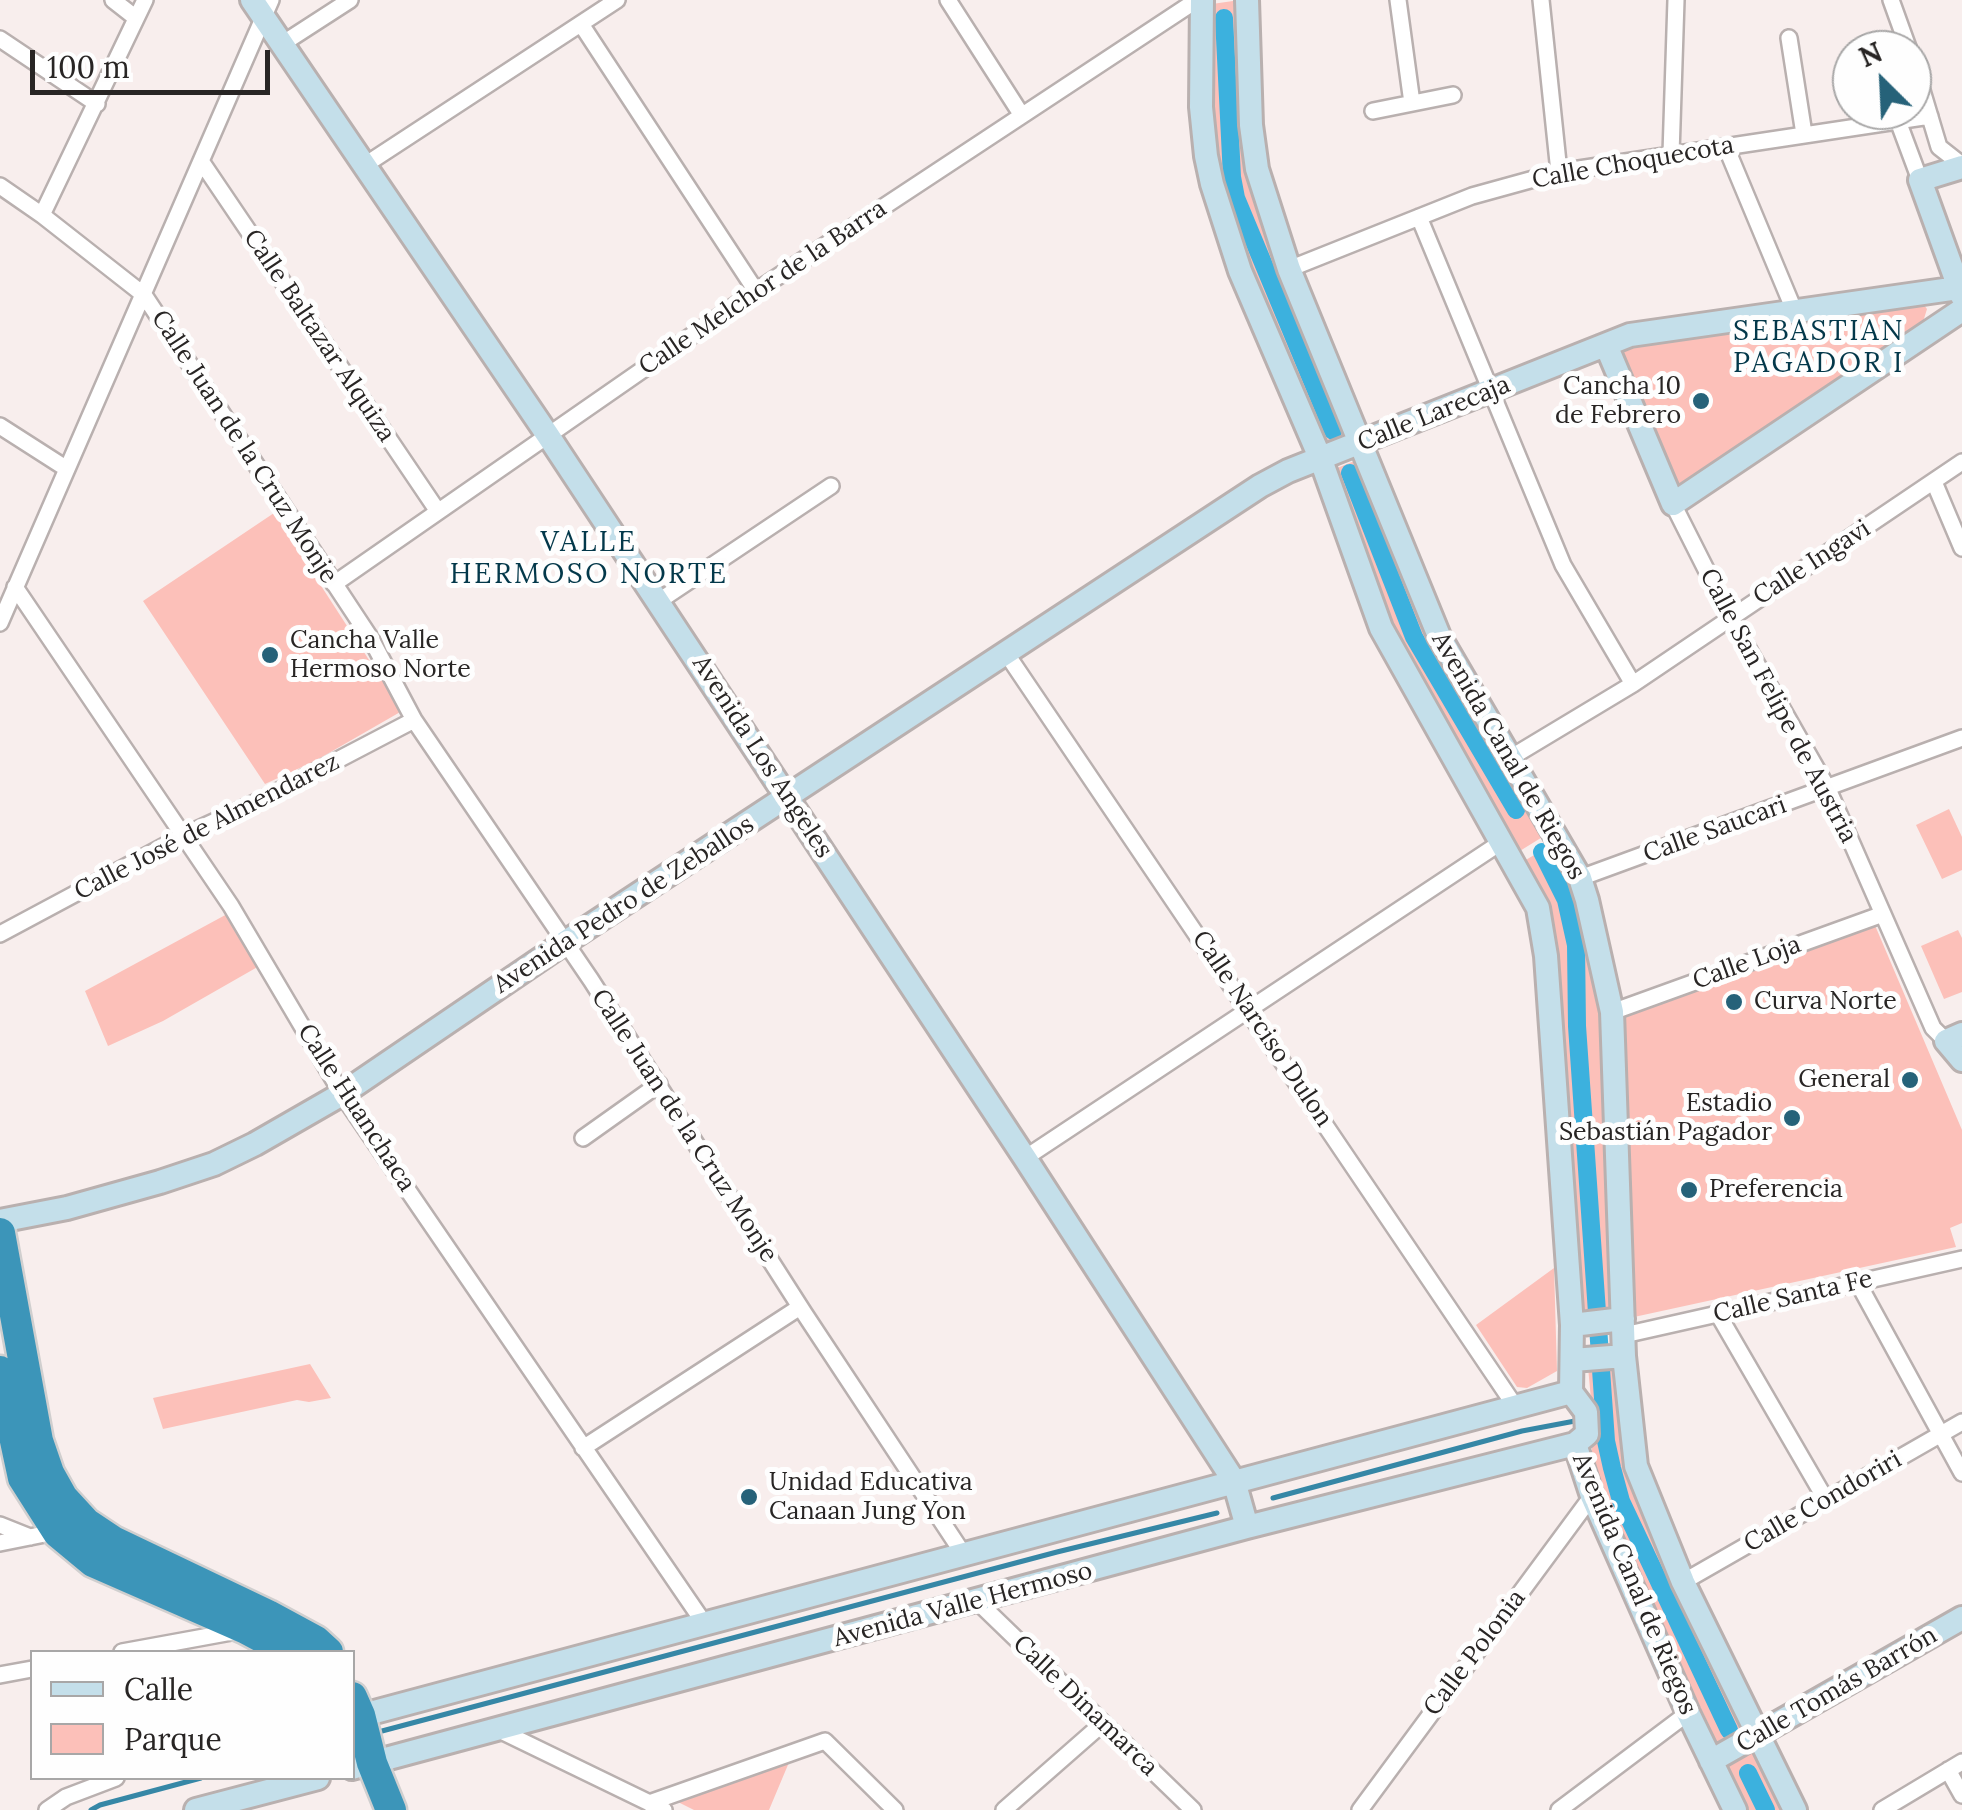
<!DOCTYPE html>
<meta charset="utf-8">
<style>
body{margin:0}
#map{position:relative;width:1962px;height:1810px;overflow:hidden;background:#f8eeed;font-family:Lora,serif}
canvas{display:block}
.legend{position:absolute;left:30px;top:1650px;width:325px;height:130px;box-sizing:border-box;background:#fefefe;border:2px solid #a8a7a7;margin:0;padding:12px 18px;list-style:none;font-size:30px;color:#282524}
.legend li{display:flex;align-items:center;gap:20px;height:50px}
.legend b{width:50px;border:2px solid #a8a7a7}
.north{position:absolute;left:1832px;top:30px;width:100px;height:100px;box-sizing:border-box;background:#fefefe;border:2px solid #a8a7a7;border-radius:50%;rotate:336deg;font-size:28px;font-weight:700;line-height:40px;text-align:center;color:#282524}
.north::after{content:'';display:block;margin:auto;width:35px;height:45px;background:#266279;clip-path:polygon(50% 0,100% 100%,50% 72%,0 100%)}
.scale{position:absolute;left:30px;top:50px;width:240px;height:45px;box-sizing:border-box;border:5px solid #282524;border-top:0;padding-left:12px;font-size:30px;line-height:35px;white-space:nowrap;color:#282524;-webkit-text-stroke:8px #fefefe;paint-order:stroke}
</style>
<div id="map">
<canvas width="1962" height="1810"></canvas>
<ul class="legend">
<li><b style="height:12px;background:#c4dfea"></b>Calle</li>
<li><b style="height:28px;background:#fcc0b9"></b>Parque</li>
</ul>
<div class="north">N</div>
<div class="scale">100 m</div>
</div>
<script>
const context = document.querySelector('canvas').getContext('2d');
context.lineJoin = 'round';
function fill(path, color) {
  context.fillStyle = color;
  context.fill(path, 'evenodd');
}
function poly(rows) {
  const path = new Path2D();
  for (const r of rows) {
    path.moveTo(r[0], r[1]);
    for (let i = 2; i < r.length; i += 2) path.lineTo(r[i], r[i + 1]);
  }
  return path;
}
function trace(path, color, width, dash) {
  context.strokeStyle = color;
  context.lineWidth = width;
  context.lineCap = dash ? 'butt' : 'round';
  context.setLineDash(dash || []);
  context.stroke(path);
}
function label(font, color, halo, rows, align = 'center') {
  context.font = font + ' Lora,serif';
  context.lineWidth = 10;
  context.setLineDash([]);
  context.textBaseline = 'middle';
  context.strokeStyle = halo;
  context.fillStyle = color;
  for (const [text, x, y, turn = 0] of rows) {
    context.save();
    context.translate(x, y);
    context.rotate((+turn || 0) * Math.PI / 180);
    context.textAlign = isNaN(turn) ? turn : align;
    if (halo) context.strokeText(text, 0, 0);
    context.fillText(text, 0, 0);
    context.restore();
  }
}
fill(poly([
 [1240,0,1244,125,1350,437,1322,449,1226,208,1209,113,1212,4],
 [1921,301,1927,309,1923,322,1683,484,1674,485,1620,354,1623,348,1631,344],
 [1357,460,1544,836,1515,854,1386,622,1332,470],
 [274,513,402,711,315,761,265,784,143,601],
 [1949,809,1962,837,1962,870,1942,879,1916,825],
 [1553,844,1573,880,1602,1020,1615,1312,1581,1316,1552,921,1541,890,1524,861],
 [229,913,261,965,163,1021,108,1046,85,991],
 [1874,923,1962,1130,1962,1223,1950,1228,1956,1247,1634,1317,1622,1018],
 [1958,930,1962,938,1962,992,1944,999,1921,946],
 [1554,1268,1557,1371,1527,1388,1517,1387,1476,1325],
 [310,1364,331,1398,309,1402,297,1400,163,1429,153,1398],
 [1618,1365,1626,1463,1745,1732,1719,1747,1607,1507,1591,1457,1594,1432,1588,1367],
 [1755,1751,1784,1810,1749,1810,1727,1766],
 [790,1760,769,1810,694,1810,674,1800]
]), '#fcc0b9');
trace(poly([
 [1273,1498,1522,1431,1575,1421],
 [382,1731,1057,1552,1217,1513],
 [91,1810,100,1805,201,1778]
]), '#3687a6', 5);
trace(poly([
 [1224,18,1232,177,1236,198,1333,431],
 [1350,473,1414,637,1516,810],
 [1542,852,1566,900,1576,945,1577,1026,1606,1441,1612,1468,1621,1501,1729,1730],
 [1748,1773,1766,1810]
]), '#3cb1de', 18);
const street = poly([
 [113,0,136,18],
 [948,0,1021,114],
 [1398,0,1412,103],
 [1541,0,1559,172],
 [1891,0,1909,50],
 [581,24,756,291],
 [1789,38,1804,134],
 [0,39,97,104],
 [282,44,350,0],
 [1912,57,1939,147,1962,165],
 [1373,111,1453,95],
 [1898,121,1920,180],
 [1726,147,1794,310],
 [1671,154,1676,0],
 [201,161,437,510],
 [365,165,617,0],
 [0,186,42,215,144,295,371,639,414,720,591,980,804,1313,964,1555],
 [42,215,145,0],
 [1419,217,1563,565,1633,684],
 [1289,269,1472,196,1559,172,1930,116],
 [0,426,67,469],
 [1934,482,1962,548],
 [1673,504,1730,617,1828,789,1933,1028,1946,1041],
 [334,584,756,291,1197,0],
 [15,587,231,906,342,1094,704,1623],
 [659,601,831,486],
 [0,623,271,0],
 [1006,653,1515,1406],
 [1510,758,1633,684,1962,462],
 [1580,878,1962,738],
 [0,934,183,836,263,799,414,720],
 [1612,1012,1883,914],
 [583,1138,659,1084],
 [1025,1158,1500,843],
 [1858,1283,1962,1473],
 [1718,1314,1826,1500],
 [1624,1335,1962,1259],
 [583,1448,800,1307],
 [0,1525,30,1537],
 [0,1543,60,1531],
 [1683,1582,1962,1422],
 [978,1602,1193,1810],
 [122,1652,237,1631],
 [0,1675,32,1669],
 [497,1729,664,1810],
 [1948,1770,1962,1795],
 [649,1803,825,1741,895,1810],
 [47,1810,66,1797,116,1778],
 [1004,1810,1102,1724],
 [1360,1810,1592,1496],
 [1559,1810,1688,1713],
 [1882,1810,1962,1762]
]);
const secondary = poly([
 [252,0,547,434,1025,1158,1234,1481,1247,1527],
 [1247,0,1251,125,1257,169,1289,269,1439,636,1580,878,1587,900,1612,1012,1624,1356,1636,1466,1683,1582,1795,1810],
 [1962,167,1920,180,1962,296],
 [1606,345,1673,504,1962,310],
 [1962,1034,1946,1041,1962,1060],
 [0,1221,67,1208,160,1182,214,1164,255,1144,342,1094,564,943,1260,486,1288,471,1630,335,1958,288],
 [1572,1325,1623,1319],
 [1573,1360,1624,1356],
 [1575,1444,1592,1496,1688,1713,1735,1810],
 [352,1718,1571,1392],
 [1711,1761,1962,1618],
 [352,1768,1247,1527,1575,1444,1587,1434,1586,1412,1571,1392,1572,1325,1546,956,1538,908,1381,628,1321,460,1240,271,1212,184,1206,156,1201,107,1202,0],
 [196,1810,318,1778]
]);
const highway = poly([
 [0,1233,38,1441,49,1473,63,1498,86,1523,113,1541,268,1615,316,1641,328,1652],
 [0,1371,23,1478,58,1533,93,1562,246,1629,289,1652],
 [352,1697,360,1715,372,1763,391,1810]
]);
trace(street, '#b9b0af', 20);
trace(secondary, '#b9b0af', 28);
trace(highway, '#d0cfcf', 35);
trace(street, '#fff', 15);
trace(secondary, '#c4dfea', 22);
trace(highway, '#3c95b9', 30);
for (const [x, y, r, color] of [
 [1701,401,10,"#266279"],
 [270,655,10,"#266279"],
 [1734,1002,10,"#266279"],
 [1910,1080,10,"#266279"],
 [1792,1118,10,"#266279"],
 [1689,1190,10,"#266279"],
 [749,1497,10,"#266279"]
]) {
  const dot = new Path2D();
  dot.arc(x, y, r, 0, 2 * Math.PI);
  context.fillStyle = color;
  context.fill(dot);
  trace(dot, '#fefefe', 4);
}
label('25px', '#282524', '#fefefe', [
 ["Calle Choquecota",1633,163,-10],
 ["Calle Melchor de la Barra",763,288,-34],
 ["Calle Baltazar Alquiza",319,336,56],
 ["Calle Larecaja",1434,414,-22],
 ["Calle Juan de la Cruz Monje",244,447,57],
 ["Calle Ingavi",1812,563,-33],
 ["Calle San Felipe de Austria",1778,706,62],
 ["Avenida Canal de Riegos",1508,756,60],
 ["Avenida Los Angeles",762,757,57],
 ["Calle José de Almendarez",207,827,-27],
 ["Calle Saucari",1715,830,-20],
 ["Avenida Pedro de Zeballos",624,905,-33],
 ["Calle Loja",1747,963,-20],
 ["Calle Narciso Dulon",1262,1029,56],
 ["Calle Huanchaca",356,1108,57],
 ["Calle Juan de la Cruz Monje",684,1126,57],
 ["Calle Santa Fe",1793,1297,-13],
 ["Calle Condoriri",1823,1502,-30],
 ["Avenida Canal de Riegos",1634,1584,67],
 ["Avenida Valle Hermoso",963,1605,-15],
 ["Calle Polonia",1475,1653,-53],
 ["Calle Tomás Barrón",1837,1690,-30],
 ["Calle Dinamarca",1085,1706,44]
]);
label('25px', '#282524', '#fefefe', [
 ["Cancha 10",1681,387,"right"],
 ["de Febrero",1681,416,"right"],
 ["Cancha Valle",290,641],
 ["Hermoso Norte",290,670],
 ["Curva Norte",1754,1002],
 ["General",1890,1080,"right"],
 ["Estadio",1772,1104,"right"],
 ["Sebastián Pagador",1772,1133,"right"],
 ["Preferencia",1709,1190],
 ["Unidad Educativa",769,1483],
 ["Canaan Jung Yon",769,1512]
], 'left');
context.letterSpacing = '2.5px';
label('28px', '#03384a', '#fefefe', [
 ["SEBASTIAN",1819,332],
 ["PAGADOR I",1819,364],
 ["VALLE",589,543],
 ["HERMOSO NORTE",589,575]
]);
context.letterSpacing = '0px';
</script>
